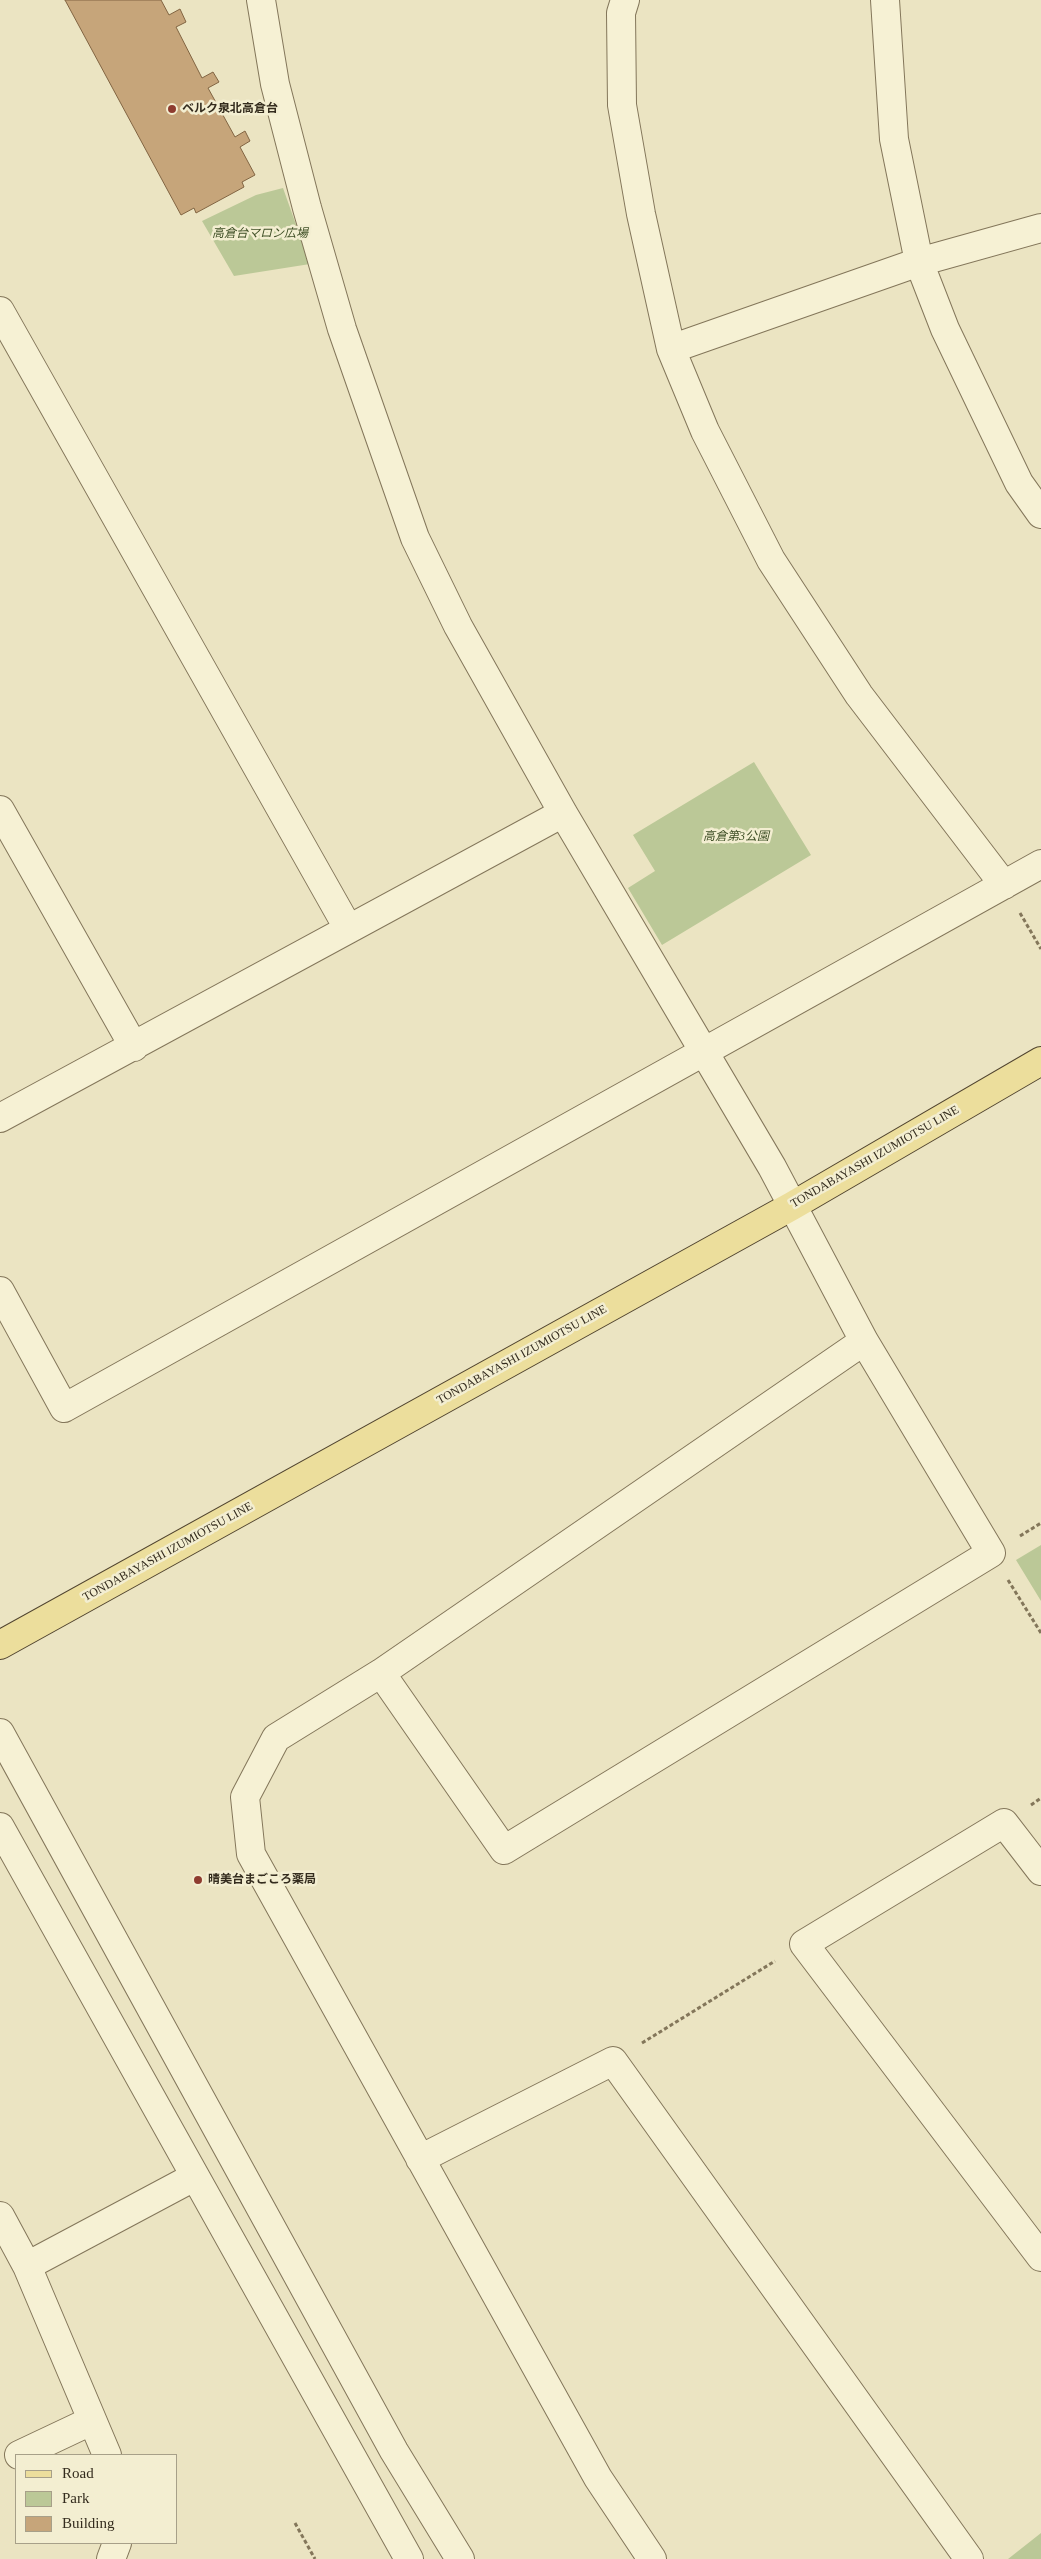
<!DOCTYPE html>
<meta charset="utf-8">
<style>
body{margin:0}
#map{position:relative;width:1041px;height:2559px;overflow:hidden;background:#ebe4c2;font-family:"Times New Roman",serif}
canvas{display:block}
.legend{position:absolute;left:15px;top:2454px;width:162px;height:90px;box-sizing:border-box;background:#f3eed1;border:1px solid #a7a089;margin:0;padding:6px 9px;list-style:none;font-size:15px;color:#342c1e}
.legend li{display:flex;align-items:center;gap:10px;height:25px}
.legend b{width:25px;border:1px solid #a7a089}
</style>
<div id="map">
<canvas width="1041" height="2559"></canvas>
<ul class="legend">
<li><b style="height:6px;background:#ecde9c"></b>Road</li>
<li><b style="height:14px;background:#bbc897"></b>Park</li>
<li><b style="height:14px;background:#c6a57a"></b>Building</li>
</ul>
</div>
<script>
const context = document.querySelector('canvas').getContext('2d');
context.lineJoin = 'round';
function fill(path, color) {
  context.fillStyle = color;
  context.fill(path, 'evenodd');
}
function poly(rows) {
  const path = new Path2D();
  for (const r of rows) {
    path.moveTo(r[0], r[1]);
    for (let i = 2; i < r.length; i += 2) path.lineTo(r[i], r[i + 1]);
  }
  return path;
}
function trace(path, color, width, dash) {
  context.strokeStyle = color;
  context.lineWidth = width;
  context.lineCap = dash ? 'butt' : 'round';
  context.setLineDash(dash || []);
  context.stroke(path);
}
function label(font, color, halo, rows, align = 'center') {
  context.font = font + ' "Times New Roman","Noto Sans JP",serif';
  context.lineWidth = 5;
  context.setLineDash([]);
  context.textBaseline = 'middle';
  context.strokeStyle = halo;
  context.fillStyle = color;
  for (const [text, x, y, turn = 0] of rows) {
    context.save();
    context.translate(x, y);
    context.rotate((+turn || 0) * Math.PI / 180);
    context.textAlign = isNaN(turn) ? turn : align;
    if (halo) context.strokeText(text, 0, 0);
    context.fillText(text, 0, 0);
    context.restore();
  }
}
fill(poly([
 [283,188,310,264,234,276,202,221,256,195],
 [754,762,811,855,662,945,628,888,655,871,633,835],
 [1041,1545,1041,1601,1016,1560],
 [1041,2533,1041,2559,1008,2559]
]), '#bbc897');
const building = poly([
 [65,0,161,0,169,15,180,9,186,22,176,27,202,78,213,72,219,82,208,88,235,137,245,131,250,141,240,147,255,175,242,182,244,187,196,213,194,208,181,215,65,0]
]);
fill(building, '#c6a57a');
trace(building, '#816442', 1);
const minor = poly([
 [261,0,275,84,307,208,342,329,415,538,458,626,563,813,772,1167,864,1341,991,1553,504,1850,381,1673],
 [625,0,621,13,622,105,641,214,671,349,705,431,771,560,859,695,1004,885],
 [885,0,894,139,919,262,945,329,1019,483,1041,514],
 [0,311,348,928],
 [671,349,919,262,1041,228],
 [0,810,134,1047],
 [0,1118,563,813],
 [0,1291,64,1408,1041,864],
 [0,1733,394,2451,460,2559],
 [0,1827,409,2559],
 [1041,1871,1004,1823,804,1944,1041,2257],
 [420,2159,613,2061,969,2559],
 [0,2216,27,2266,107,2455],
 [27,2266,194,2177],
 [19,2455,91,2421],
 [111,2559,117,2543],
 [652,2559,598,2478,251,1854,245,1797,276,1738,381,1673,864,1341]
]);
const major = poly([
 [0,1645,792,1206,1041,1061]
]);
trace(minor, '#83765a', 30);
trace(major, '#51442f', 30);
trace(poly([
 [1020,913,1041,949],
 [1020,1536,1041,1523],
 [1008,1580,1041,1633],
 [1031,1805,1041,1798],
 [642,2043,775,1961],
 [295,2523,315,2559]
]), '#83765a', 3, [4, 2.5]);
trace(minor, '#f6f1d4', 28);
trace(major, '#ecde9c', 28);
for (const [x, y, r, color] of [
 [172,109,5,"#8e3c2f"],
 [198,1880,5,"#8e3c2f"]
]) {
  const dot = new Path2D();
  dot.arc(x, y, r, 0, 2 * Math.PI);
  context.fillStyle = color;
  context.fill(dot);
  trace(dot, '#f3eed1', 2);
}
label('bold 12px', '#342c1e', '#f3eed1', [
 ["ベルク泉北高倉台",182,109],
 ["晴美台まごころ薬局",208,1880]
], 'left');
label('italic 12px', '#3f4f26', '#f3eed1', [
 ["高倉台マロン広場",260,234],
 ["高倉第3公園",736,837]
]);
label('12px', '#342c1e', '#f3eed1', [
 ["TONDABAYASHI IZUMIOTSU LINE",875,1157,-30],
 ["TONDABAYASHI IZUMIOTSU LINE",522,1355,-29],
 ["TONDABAYASHI IZUMIOTSU LINE",168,1552,-29]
]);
</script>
